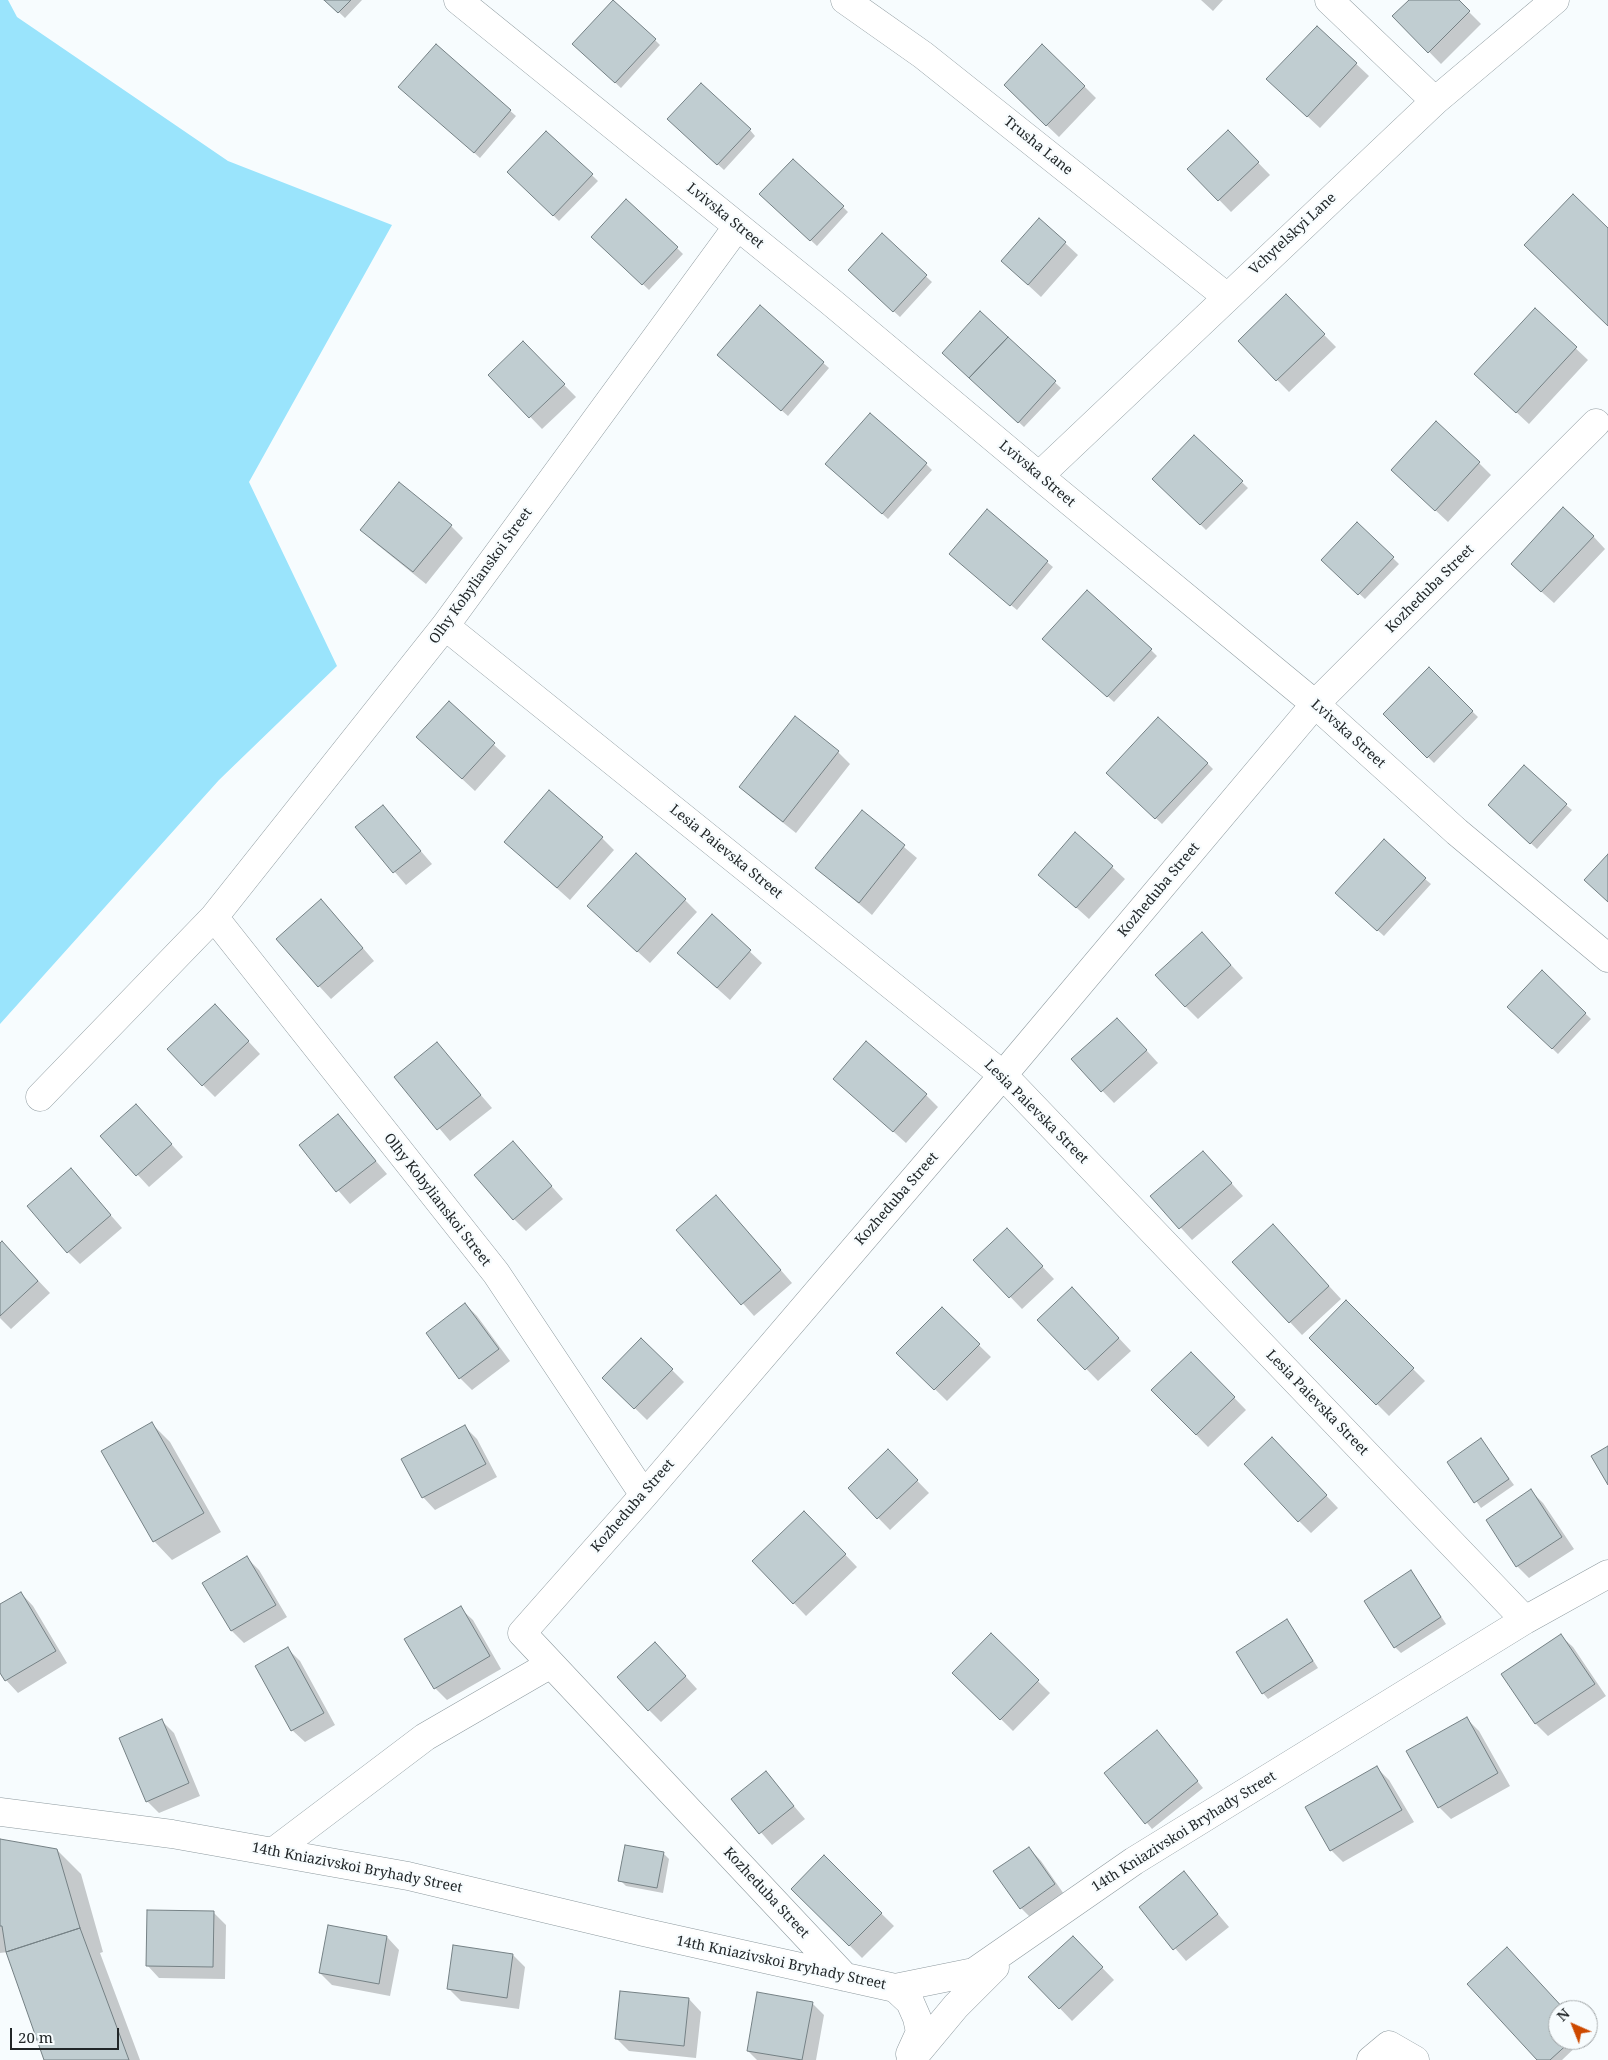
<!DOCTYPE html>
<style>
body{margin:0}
#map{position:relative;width:1608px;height:2060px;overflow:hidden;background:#f7fcfe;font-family:"Noto Serif",serif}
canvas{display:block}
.north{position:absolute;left:1548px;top:2000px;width:50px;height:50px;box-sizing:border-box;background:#f7fcfe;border:1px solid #a1a6a8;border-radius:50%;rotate:316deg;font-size:14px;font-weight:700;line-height:20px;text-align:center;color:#212628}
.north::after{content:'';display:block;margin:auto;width:18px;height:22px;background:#cd4900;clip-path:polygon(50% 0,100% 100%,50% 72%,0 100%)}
.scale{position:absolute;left:10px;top:2028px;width:109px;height:22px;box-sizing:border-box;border:2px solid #212628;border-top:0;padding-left:6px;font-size:15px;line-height:18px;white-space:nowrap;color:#212628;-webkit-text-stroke:4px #f7fcfe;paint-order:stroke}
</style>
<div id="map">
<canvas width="1608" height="2060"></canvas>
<div class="north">N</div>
<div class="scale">20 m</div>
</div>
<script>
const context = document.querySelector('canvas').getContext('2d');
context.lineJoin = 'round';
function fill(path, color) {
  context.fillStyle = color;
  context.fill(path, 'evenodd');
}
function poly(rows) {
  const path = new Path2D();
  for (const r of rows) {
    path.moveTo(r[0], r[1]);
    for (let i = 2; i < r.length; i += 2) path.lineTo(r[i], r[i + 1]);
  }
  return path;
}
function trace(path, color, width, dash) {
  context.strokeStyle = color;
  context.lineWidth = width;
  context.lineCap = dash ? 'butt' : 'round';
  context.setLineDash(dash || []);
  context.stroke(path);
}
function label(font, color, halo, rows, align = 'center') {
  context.font = font + ' "Noto Serif",serif';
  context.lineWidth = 4.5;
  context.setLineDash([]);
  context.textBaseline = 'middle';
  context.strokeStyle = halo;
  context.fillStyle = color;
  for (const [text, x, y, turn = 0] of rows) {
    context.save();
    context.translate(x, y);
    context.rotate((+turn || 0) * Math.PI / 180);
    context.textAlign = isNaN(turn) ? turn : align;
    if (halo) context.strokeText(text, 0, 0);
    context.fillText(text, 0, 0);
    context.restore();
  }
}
fill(poly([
 [0,0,8,0,17,17,228,161,392,225,249,482,337,666,219,780,0,1024]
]), '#9ae4fc');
fill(poly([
 [326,0,362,0,345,18],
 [1201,0,1223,0,1213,11],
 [1410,0,1457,0,1481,24,1441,64,1394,16],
 [1317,27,1369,76,1320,128,1280,91],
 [655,40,660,45,621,88,580,50],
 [436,45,516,116,480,158,406,92],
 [1084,86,1096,98,1059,137,1017,97],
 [675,125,750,130,755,136,724,170],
 [547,132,598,181,559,221,509,172],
 [1240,144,1270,175,1231,212,1189,169],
 [767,200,843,207,848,212,817,246],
 [882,235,932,282,900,317,855,276],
 [598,242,677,248,683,254,649,290],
 [1065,243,1078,255,1041,297,1002,261],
 [1286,296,1336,347,1289,392,1239,341],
 [760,307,829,368,788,416,725,361],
 [1535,310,1588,360,1529,424,1488,386],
 [980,313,1061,388,1024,427,949,359],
 [523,343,576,397,542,429,490,375],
 [1194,436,1248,488,1206,530,1154,479],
 [1479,463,1491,475,1448,522,1405,482],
 [926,464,932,470,888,519,833,470],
 [1357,523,1399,564,1365,599,1323,560],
 [451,526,463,538,426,584,374,542,362,529],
 [1593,536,1605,549,1554,603,1524,576],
 [956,560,1047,562,1053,567,1017,610],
 [1050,644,1151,650,1157,656,1114,702],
 [1429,669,1478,717,1434,763,1385,714],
 [449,703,506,756,475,791,430,749],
 [838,752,850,764,796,833,753,799,740,787],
 [1207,763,1213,769,1162,824,1108,773],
 [1566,805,1572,810,1537,849,1495,810],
 [383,807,432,864,406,885,357,828],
 [862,812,917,858,872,915,817,868],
 [602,838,614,850,570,900,505,842],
 [1112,867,1125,879,1089,919,1040,875],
 [1425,879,1431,884,1384,936,1342,898],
 [685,900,697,912,650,963,601,918],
 [333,913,374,961,331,999,319,986],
 [712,916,762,963,730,1000,691,965],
 [1214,946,1243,978,1198,1019,1185,1006],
 [1542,972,1591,1019,1558,1054,1509,1007],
 [227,1018,260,1054,215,1097,203,1085],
 [1129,1031,1158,1063,1114,1103,1073,1060],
 [437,1044,492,1108,450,1141,396,1077],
 [835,1079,926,1095,938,1107,906,1143],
 [136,1105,183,1157,149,1187,102,1136],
 [338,1116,387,1174,350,1204,300,1146],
 [513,1143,563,1199,526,1231,514,1219],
 [1215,1165,1243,1196,1192,1240,1152,1196],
 [71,1170,122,1228,80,1264,68,1252],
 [728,1209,792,1283,754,1316,678,1230],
 [1285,1238,1341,1299,1302,1335,1234,1262],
 [1019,1242,1054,1279,1022,1309,975,1260],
 [0,1244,14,1255,50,1293,11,1329,0,1318],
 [1084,1301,1131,1351,1098,1381,1039,1320],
 [1346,1302,1425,1381,1389,1416,1311,1338],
 [465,1304,477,1316,510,1361,472,1390,460,1378],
 [942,1309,991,1357,947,1401,898,1353],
 [642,1340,684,1382,647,1420,604,1378],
 [1191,1353,1246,1410,1208,1447,1153,1390],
 [152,1424,170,1442,221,1532,172,1560,154,1541],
 [465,1427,477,1439,497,1477,435,1510,423,1497],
 [1481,1440,1514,1485,1481,1508,1449,1462],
 [1284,1451,1338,1508,1311,1533,1299,1521],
 [900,1463,929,1493,890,1530,849,1488],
 [1531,1491,1543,1503,1574,1549,1529,1578,1517,1566],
 [817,1525,857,1567,806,1616,754,1561],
 [247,1558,259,1570,287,1617,244,1643,232,1631],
 [1410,1572,1416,1578,1446,1624,1401,1653,1395,1647],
 [21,1593,33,1606,67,1663,18,1693,6,1680,0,1671,0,1606],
 [460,1608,473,1620,501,1669,447,1700,435,1688],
 [1287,1621,1292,1627,1318,1668,1268,1699,1263,1693],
 [991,1635,1050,1693,1013,1731,954,1673],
 [1560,1635,1573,1647,1606,1696,1548,1736,1536,1724,1502,1674],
 [288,1649,300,1661,335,1725,305,1742,292,1730],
 [667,1656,697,1689,661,1722,649,1710],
 [1467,1719,1479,1731,1510,1786,1451,1819,1439,1807],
 [162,1721,174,1733,200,1796,159,1813,147,1801],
 [1162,1738,1203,1788,1152,1829,1106,1773],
 [1377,1768,1389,1780,1414,1822,1343,1862,1331,1850],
 [766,1773,805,1819,772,1845,733,1800],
 [0,1840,57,1850,81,1874,103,1952,100,1953,140,2060,45,2060,8,1952,0,1953],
 [1029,1848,1041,1861,1066,1897,1033,1920,1021,1908],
 [663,1853,669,1859,663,1893,626,1886,620,1880],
 [824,1857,894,1926,862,1958,793,1889],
 [1183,1873,1229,1927,1186,1961,1140,1907],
 [214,1913,226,1925,225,1979,159,1978,147,1965],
 [329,1926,387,1937,399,1950,390,1996,332,1985,320,1973],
 [1085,1950,1114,1980,1072,2021,1030,1977],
 [513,1955,525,1967,519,2009,461,2001,449,1989],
 [1469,1984,1564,2010,1558,2010,1558,2040,1583,2040,1562,2060,1538,2060],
 [689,1999,701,2012,696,2058,629,2051,616,2038],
 [812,2003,824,2015,816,2060,757,2060,748,2051]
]), '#0003');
const building = poly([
 [324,0,351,0,338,13,324,0],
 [613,0,656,39,615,83,572,44,613,0],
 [1409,0,1459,0,1470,11,1428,53,1392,16,1409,0],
 [1317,26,1357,63,1307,117,1266,79,1317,26],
 [436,44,511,110,474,153,398,87,436,44],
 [1042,44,1085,86,1046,126,1004,85,1042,44],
 [701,83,751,129,717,165,667,119,701,83],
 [1228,130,1259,162,1218,201,1187,169,1228,130],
 [546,131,593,174,553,216,507,172,546,131],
 [793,159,844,206,810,241,759,194,793,159],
 [1573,194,1608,228,1608,326,1524,245,1573,194],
 [626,199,678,247,642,285,591,237,626,199],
 [1039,218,1066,242,1028,285,1001,261,1039,218],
 [882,233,927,275,893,312,848,270,882,233],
 [1286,294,1325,334,1276,381,1238,341,1286,294],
 [760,305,824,362,781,411,717,355,760,305],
 [1535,308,1577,347,1516,413,1474,374,1535,308],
 [980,311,1008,337,969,378,942,353,980,311],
 [1008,337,1056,381,1018,423,969,378,1008,337],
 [523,341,565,384,529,418,488,375,523,341],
 [870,413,927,463,882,514,825,464,870,413],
 [1436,421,1480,462,1435,511,1391,470,1436,421],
 [1194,435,1243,481,1200,525,1152,479,1194,435],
 [399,482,452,525,413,572,360,530,399,482],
 [1563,507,1594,536,1541,592,1511,564,1563,507],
 [987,509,1048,561,1010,606,949,554,987,509],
 [1357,522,1394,557,1358,595,1321,560,1357,522],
 [1087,590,1152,649,1107,697,1042,639,1087,590],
 [1429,667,1473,711,1427,758,1383,714,1429,667],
 [449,701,495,743,462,779,416,737,449,701],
 [795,716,839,751,783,822,739,787,795,716],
 [1158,717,1208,763,1155,819,1106,773,1158,717],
 [1524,765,1567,804,1530,844,1488,805,1524,765],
 [549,790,603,837,557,888,504,842,549,790],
 [383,805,421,851,393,873,355,827,383,805],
 [862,810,905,845,859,903,815,868,862,810],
 [1075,832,1113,866,1076,908,1038,875,1075,832],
 [1384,839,1426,878,1377,931,1335,893,1384,839],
 [636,853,686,899,637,952,587,906,636,853],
 [1608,854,1608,902,1584,880,1608,854],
 [321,899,363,948,318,987,276,939,321,899],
 [712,914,751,950,717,988,677,953,712,914],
 [1202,932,1231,965,1185,1007,1155,975,1202,932],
 [1542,970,1586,1013,1552,1049,1507,1007,1542,970],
 [215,1004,249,1041,202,1086,167,1049,215,1004],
 [1117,1018,1147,1050,1101,1092,1071,1059,1117,1018],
 [866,1041,927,1094,893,1132,833,1079,866,1041],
 [437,1042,481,1095,437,1130,394,1077,437,1042],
 [136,1104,172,1144,136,1176,100,1136,136,1104],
 [338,1114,376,1161,336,1192,299,1145,338,1114],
 [513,1141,552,1186,513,1220,474,1175,513,1141],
 [1203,1151,1232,1183,1179,1229,1150,1196,1203,1151],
 [71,1168,111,1215,67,1253,27,1206,71,1168],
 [716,1195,781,1270,741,1305,676,1230,716,1195],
 [1273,1224,1329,1286,1289,1323,1232,1262,1273,1224],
 [1007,1228,1043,1266,1009,1298,973,1260,1007,1228],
 [2,1241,38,1281,0,1316,0,1243,2,1241],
 [1072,1287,1119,1338,1085,1370,1037,1320,1072,1287],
 [1346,1300,1414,1368,1376,1405,1309,1338,1346,1300],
 [465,1303,499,1349,459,1379,426,1333,465,1303],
 [942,1307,980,1344,934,1390,896,1353,942,1307],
 [641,1338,673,1369,634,1409,602,1378,641,1338],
 [1191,1352,1235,1397,1196,1435,1151,1390,1191,1352],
 [152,1422,204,1513,153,1542,101,1451,152,1422],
 [465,1425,486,1464,422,1498,401,1459,465,1425],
 [1272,1437,1327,1495,1298,1522,1244,1464,1272,1437],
 [1481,1438,1509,1479,1474,1503,1447,1462,1481,1438],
 [1608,1446,1608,1485,1591,1456,1608,1446],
 [888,1449,918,1480,877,1519,848,1488,888,1449],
 [1531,1489,1562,1537,1516,1567,1486,1520,1531,1489],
 [804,1511,846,1554,793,1604,752,1561,804,1511],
 [247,1556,276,1605,231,1631,202,1583,247,1556],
 [1411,1570,1441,1617,1394,1648,1364,1601,1411,1570],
 [21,1592,56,1651,5,1681,0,1673,0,1604,21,1592],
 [461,1606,490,1656,434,1689,404,1639,461,1606],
 [1287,1619,1313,1661,1262,1694,1236,1652,1287,1619],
 [991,1633,1039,1680,1000,1720,952,1673,991,1633],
 [1561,1634,1595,1684,1535,1724,1501,1674,1561,1634],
 [655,1642,686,1676,648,1711,617,1677,655,1642],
 [288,1647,324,1713,291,1731,255,1666,288,1647],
 [1467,1717,1498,1773,1438,1808,1406,1751,1467,1717],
 [162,1719,189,1783,146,1802,119,1738,162,1719],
 [1157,1730,1198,1781,1145,1824,1104,1773,1157,1730],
 [1377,1766,1402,1810,1330,1851,1305,1807,1377,1766],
 [766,1771,794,1806,759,1834,731,1799,766,1771],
 [0,1839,57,1849,80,1928,6,1952,2,1926,0,1926,0,1839],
 [625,1845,664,1852,657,1888,618,1881,625,1845],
 [1029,1847,1055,1884,1020,1909,993,1871,1029,1847],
 [824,1855,882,1913,849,1946,791,1889,824,1855],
 [1184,1871,1218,1914,1173,1950,1139,1907,1184,1871],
 [147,1910,214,1911,213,1967,146,1966,147,1910],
 [328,1925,387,1936,379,1984,319,1973,328,1925],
 [80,1928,129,2060,44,2060,6,1952,80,1928],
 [1073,1936,1103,1967,1059,2009,1028,1977,1073,1936],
 [453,1945,513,1954,507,1998,447,1989,453,1945],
 [1507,1947,1565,2010,1558,2010,1558,2040,1572,2040,1550,2060,1537,2060,1467,1984,1507,1947],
 [620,1991,689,1998,684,2046,615,2039,620,1991],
 [757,1992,813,2002,802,2060,747,2051,757,1992]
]);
fill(building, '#c0cdd1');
trace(building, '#758185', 1);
const minor = poly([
 [458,0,830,301,1039,476,1315,704,1457,832,1608,958],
 [845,0,923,55,1227,297],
 [1329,0,1435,101],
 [1039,476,1435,101,1555,0],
 [445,626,1003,1075,1525,1620],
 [214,917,496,1273,644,1495],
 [40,1097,214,917,445,626,737,227],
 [0,1812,172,1834,408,1876,643,1932,895,1988,974,1972,1134,1861,1525,1620,1608,1574],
 [273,1852,425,1737,551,1664],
 [845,1977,522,1633,644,1495,1003,1075,1315,704,1596,423],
 [895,1988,910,2002,917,2018,920,2032,910,2054],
 [911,2060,956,2006,995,1967],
 [1371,2060,1389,2045,1415,2060]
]);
trace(minor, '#8e9a9f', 29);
trace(minor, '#fff', 28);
label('14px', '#212628', '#f7fcfe', [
 ["Trusha Lane",1038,146,39],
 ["Lvivska Street",725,216,39],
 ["Vchytelskyi Lane",1293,234,-43],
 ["Lvivska Street",1037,474,40],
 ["Olhy Kobylianskoi Street",481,576,-54],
 ["Kozheduba Street",1430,589,-45],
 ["Lvivska Street",1348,734,42],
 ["Lesia Paievska Street",726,852,39],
 ["Kozheduba Street",1159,890,-50],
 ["Lesia Paievska Street",1036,1112,45],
 ["Kozheduba Street",897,1199,-49],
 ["Olhy Kobylianskoi Street",437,1200,52],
 ["Lesia Paievska Street",1317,1403,46],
 ["Kozheduba Street",633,1506,-49],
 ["14th Kniazivskoi Bryhady Street",1184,1832,-32],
 ["14th Kniazivskoi Bryhady Street",357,1868,11],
 ["Kozheduba Street",766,1893,47],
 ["14th Kniazivskoi Bryhady Street",781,1963,12]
]);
</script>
